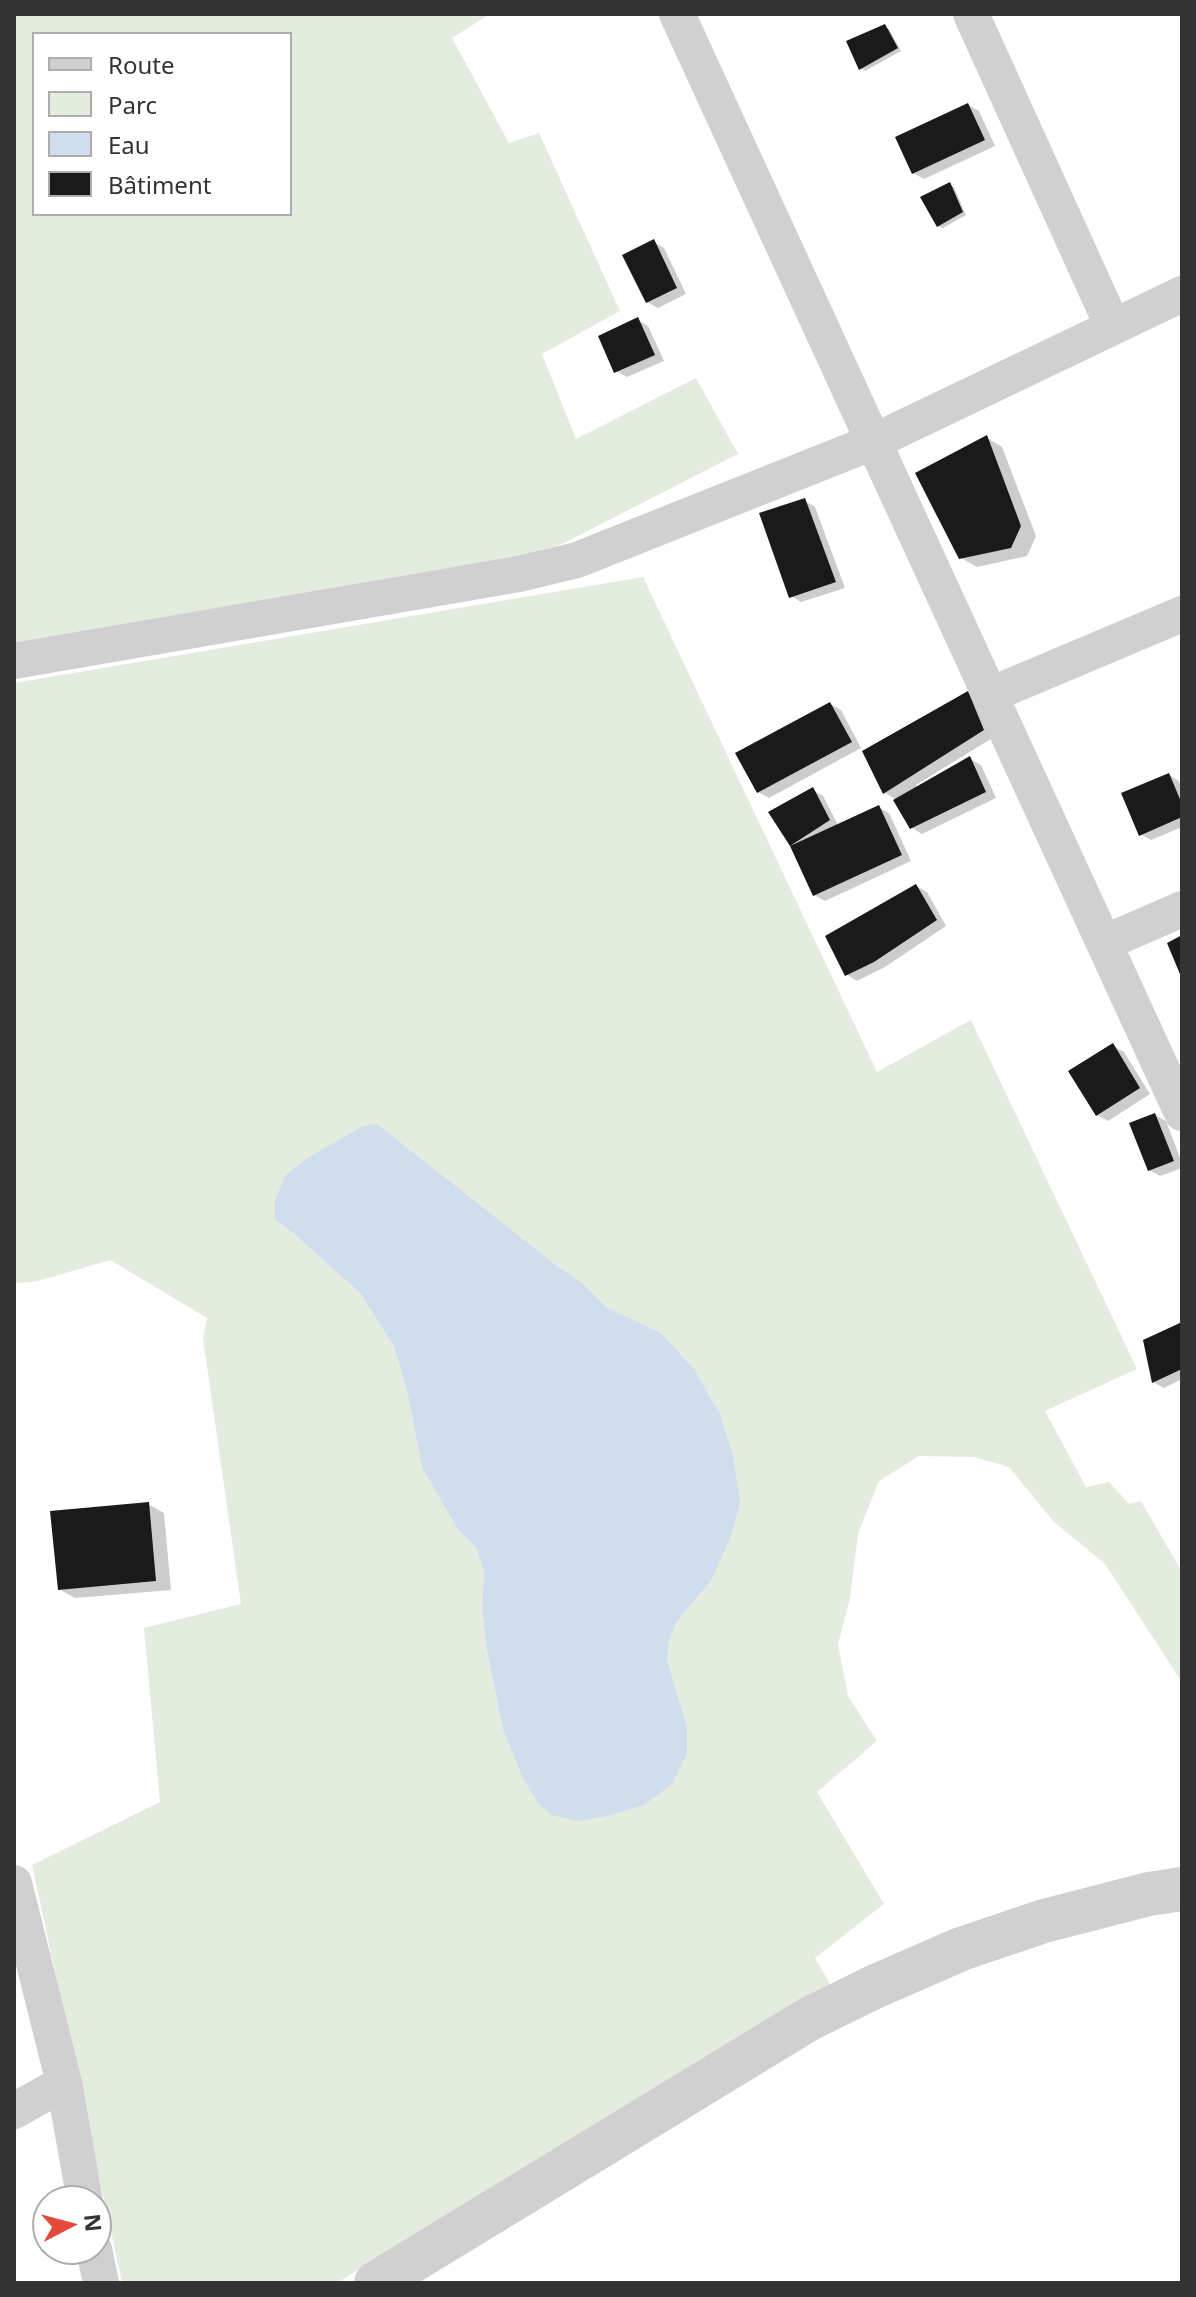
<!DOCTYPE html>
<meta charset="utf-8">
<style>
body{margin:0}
#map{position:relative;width:1196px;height:2297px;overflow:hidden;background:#fff;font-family:"Noto Sans",sans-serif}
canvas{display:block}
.frame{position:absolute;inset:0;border:16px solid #333;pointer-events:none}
.legend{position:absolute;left:32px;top:32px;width:260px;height:184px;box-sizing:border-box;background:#fff;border:2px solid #adadad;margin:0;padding:10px 14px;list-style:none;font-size:24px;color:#333}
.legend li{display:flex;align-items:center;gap:16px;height:40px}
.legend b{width:40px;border:2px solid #adadad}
.north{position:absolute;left:32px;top:2185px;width:80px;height:80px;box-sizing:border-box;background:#fff;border:2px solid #adadad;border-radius:50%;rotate:84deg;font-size:22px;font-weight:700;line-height:32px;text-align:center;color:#333}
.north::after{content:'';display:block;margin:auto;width:28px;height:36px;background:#e4493b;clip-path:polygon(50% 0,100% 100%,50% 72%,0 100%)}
</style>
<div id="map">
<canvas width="1196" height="2297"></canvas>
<div class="frame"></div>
<ul class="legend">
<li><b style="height:10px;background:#d0d0d0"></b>Route</li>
<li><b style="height:22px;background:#e4ecdf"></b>Parc</li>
<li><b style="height:22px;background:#cfdded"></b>Eau</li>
<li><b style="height:22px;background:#1a1a1a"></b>Bâtiment</li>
</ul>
<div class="north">N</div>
</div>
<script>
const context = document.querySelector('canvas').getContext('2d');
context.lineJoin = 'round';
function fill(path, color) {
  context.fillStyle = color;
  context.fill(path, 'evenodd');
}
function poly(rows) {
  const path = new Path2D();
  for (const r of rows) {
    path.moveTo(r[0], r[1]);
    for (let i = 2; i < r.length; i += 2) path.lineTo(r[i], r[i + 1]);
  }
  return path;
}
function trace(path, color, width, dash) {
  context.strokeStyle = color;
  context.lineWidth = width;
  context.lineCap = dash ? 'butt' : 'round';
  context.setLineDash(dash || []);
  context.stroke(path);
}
fill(poly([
 [14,14,490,14,452,38,509,143,539,133,620,311,542,354,576,439,696,378,738,454,562,544,517,558,14,643],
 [34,34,290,34,290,214,34,214],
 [643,577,877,1072,971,1020,1137,1369,1045,1411,1086,1487,1109,1482,1129,1504,1141,1501,1182,1572,1182,1682,1105,1564,1053,1521,1009,1467,974,1457,919,1456,879,1481,858,1534,850,1599,838,1644,848,1696,877,1741,817,1792,884,1904,815,1958,833,1989,505,2180,337,2283,122,2283,32,1865,160,1802,144,1628,241,1604,203,1338,207,1318,110,1260,34,1282,14,1283,14,683],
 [275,1220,553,1263,585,1285,608,1308,661,1333,694,1369,720,1414,733,1455,711,1581,678,1620,669,1640,667,1660,674,1690,503,1729,487,1652,482,1609,484,1571,476,1548,457,1528,422,1468,407,1391,394,1347,361,1294,293,1233]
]), '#e4ecdf');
fill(poly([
 [377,1124,553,1263,585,1285,608,1308,661,1333,694,1369,720,1414,733,1455,740,1502,731,1536,711,1581,678,1620,669,1640,667,1660,687,1728,687,1754,672,1784,644,1805,612,1815,578,1821,551,1815,538,1803,523,1778,503,1729,487,1652,482,1609,484,1571,476,1548,457,1528,422,1468,407,1391,394,1347,361,1294,293,1233,275,1220,275,1201,285,1176,306,1159,363,1126]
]), '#cfdded');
fill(poly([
 [884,27,889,29,901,51,865,71,861,68],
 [968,105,979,111,995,146,924,179,913,173],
 [950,184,954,187,966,215,943,228,938,226],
 [654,242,664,248,686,294,658,308,647,302],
 [638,320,648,326,664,361,627,377,616,371],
 [987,438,1002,447,1036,536,1027,556,977,567,961,558],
 [805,501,815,507,845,588,801,602,791,596],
 [968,693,979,699,994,737,916,785,918,788,970,759,981,765,996,798,922,834,912,828,897,800,884,792],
 [830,704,841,710,861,748,769,798,758,792],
 [1169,775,1179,781,1182,788,1182,827,1151,840,1140,834],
 [813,790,823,796,838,825,878,807,889,813,911,861,825,901,814,895,791,845,770,812],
 [916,886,927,892,946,926,885,967,857,981,846,974],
 [1113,1046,1124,1052,1150,1094,1108,1121,1097,1115],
 [1155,1115,1166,1121,1182,1163,1182,1168,1160,1176,1149,1170],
 [1182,1324,1182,1379,1164,1388,1153,1382],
 [148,1504,164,1513,171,1590,75,1598,59,1589]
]), '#0003');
fill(poly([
 [885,24,898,48,859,70,846,41],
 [968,103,985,140,912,174,895,137],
 [950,182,963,212,937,227,920,197],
 [654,239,677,288,646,303,622,255],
 [638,317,655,355,614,373,598,336],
 [987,435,1021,526,1011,548,959,559,915,473],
 [805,498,836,582,789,598,759,513],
 [968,691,984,730,883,794,862,751],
 [830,702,852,742,757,793,735,753],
 [970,756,986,792,910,829,893,800],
 [1169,773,1182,804,1182,817,1139,836,1121,793],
 [813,787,830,820,790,846,768,812],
 [879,805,902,855,813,896,790,846],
 [916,884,937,920,874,962,845,976,825,936],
 [1182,935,1182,979,1167,943],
 [1113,1043,1140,1088,1096,1116,1068,1071],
 [1155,1113,1174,1161,1148,1171,1129,1123],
 [1182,1322,1182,1369,1152,1383,1143,1340],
 [149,1502,156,1581,58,1590,50,1511]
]), '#1a1a1a');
trace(poly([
 [677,14,1182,1113],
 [971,14,1113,327],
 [14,661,519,574,577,560,873,442,1182,294],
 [990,695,1182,614],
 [1104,943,1182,909],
 [14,1883,64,2083,85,2201],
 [14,2111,64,2083],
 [94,2249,101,2283]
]), '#d0d0d0', 36);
trace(poly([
 [376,2283,809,2019,874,1987,961,1949,1044,1921,1149,1894,1182,1889]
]), '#d0d0d0', 44);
</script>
